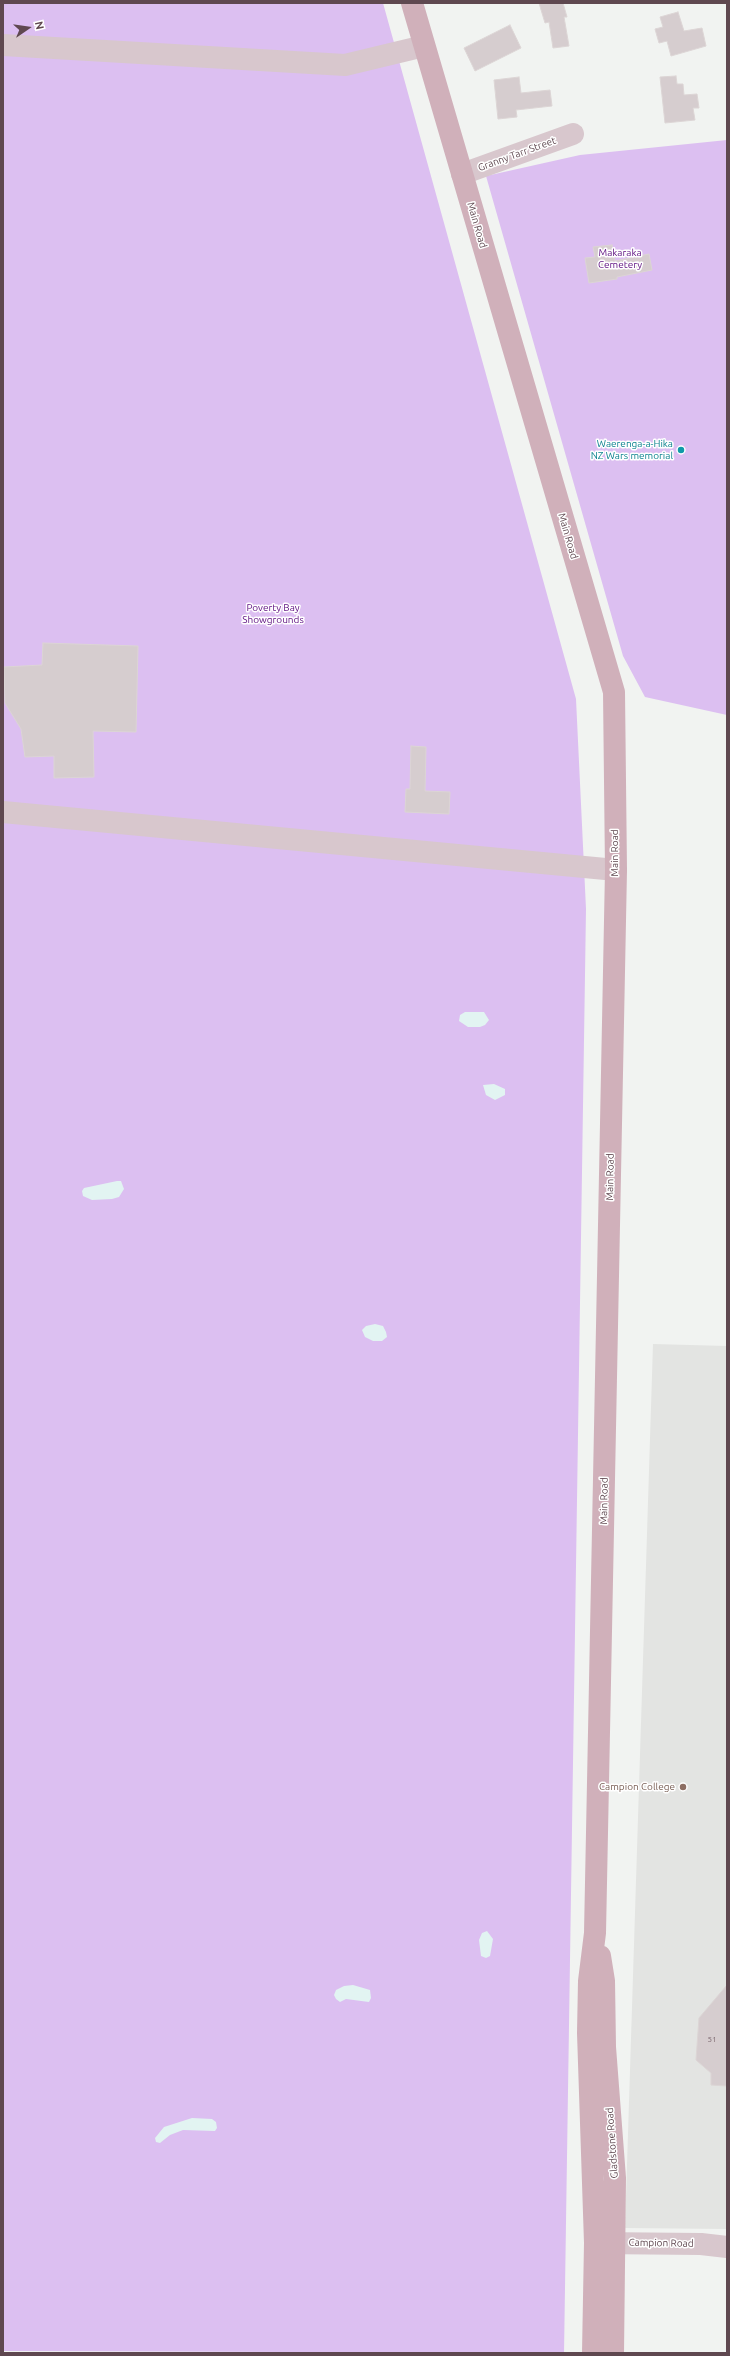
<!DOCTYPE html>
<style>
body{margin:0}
#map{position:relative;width:730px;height:2356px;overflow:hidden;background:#f1f3f1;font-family:Ubuntu,sans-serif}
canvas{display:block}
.frame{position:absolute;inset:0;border:4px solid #5f4850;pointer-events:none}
.north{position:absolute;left:8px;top:8px;width:40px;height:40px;-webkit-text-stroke:3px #fff;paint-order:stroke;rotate:77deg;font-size:11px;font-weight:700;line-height:16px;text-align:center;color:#5f4850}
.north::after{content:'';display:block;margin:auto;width:14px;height:18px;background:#5f4850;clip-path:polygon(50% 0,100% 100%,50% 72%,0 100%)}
</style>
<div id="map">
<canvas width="730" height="2356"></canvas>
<div class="frame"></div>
<div class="north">N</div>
</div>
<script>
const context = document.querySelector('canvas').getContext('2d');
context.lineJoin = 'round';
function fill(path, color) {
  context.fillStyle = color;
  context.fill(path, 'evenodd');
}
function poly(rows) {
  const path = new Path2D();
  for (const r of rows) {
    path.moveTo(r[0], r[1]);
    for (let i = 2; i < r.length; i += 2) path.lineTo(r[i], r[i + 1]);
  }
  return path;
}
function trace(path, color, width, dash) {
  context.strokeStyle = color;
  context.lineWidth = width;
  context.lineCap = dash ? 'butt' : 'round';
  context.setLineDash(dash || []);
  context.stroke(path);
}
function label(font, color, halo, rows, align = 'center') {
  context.font = font + ' Ubuntu,sans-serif';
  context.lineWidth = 3;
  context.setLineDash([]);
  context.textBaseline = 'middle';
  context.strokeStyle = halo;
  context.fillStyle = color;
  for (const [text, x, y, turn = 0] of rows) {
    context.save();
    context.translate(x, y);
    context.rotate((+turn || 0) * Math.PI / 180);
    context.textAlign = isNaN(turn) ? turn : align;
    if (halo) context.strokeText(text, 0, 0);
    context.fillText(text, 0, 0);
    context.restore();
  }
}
fill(poly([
 [653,1344,727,1346,727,2229,625,2228]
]), '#e3e4e2');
fill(poly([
 [3,3,383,3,576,699,586,909,564,2353,3,2351],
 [727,140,727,715,645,697,623,656,486,176,580,155]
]), '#dcbff1');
fill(poly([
 [465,1012,484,1012,489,1020,485,1025,480,1027,468,1027,459,1021,460,1015],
 [494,1084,505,1089,505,1095,495,1100,486,1095,483,1085],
 [117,1181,121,1181,124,1189,119,1197,112,1199,92,1200,83,1196,82,1191,84,1188],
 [375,1324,383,1326,386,1332,387,1337,382,1341,373,1341,365,1337,362,1330,366,1326],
 [487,1931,493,1939,490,1956,486,1958,481,1956,479,1940,482,1933],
 [353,1985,370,1990,371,1998,369,2002,346,1999,340,2002,336,1999,334,1995,336,1990,344,1986],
 [192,2118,212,2119,216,2122,217,2128,215,2131,183,2130,170,2135,160,2143,156,2142,155,2138,164,2127]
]), '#e2f4f2');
const building = poly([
 [539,3,563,3,567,17,564,17,569,46,553,48,549,22,545,23,539,3],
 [678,12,684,31,702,28,706,46,671,56,667,41,659,43,655,29,663,27,660,17,678,12],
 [510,25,521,48,475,71,464,48,510,25],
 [676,76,677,84,683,84,684,95,697,94,699,108,693,108,695,120,665,123,660,77,676,76],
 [519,77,521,93,550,90,552,106,516,110,517,117,498,119,494,80,519,77],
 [612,245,615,261,649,254,652,270,617,277,617,279,589,283,585,258,595,257,593,247,612,245],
 [43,643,138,646,136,732,93,731,94,777,54,778,54,756,25,757,21,729,5,703,4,667,42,665,43,643],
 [411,746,426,747,425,791,450,792,449,814,405,812,406,789,410,789,411,746],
 [727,1985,727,2086,711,2085,711,2073,696,2060,699,2018,727,1985]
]);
fill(building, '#d6cdcf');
trace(building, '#dcd5d5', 1);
trace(poly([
 [3,45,345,65,424,46],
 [462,174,573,134],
 [3,812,616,870],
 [595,2243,701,2244,727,2247]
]), '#d8c7cd', 22);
trace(poly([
 [412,3,614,692,616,870,599,1732,595,1933,589,1981,588,2033,595,2243,593,2353],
 [600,1956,604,1981,605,2047,615,2178,613,2353]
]), '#d0b0ba', 22);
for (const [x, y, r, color] of [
 [681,450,4,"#0f9aa8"],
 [683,1787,4,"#8d6e63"]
]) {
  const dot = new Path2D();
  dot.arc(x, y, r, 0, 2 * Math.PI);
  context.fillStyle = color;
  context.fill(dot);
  trace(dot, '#fff', 1.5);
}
label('8px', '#7d6970', null, [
 ["51",712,2039]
]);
label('10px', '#5f4850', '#fff', [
 ["Granny Tarr Street",517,154,-20],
 ["Main Road",477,225,74],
 ["Main Road",568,536,74],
 ["Main Road",615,853,-90],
 ["Main Road",610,1177,-89],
 ["Main Road",604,1501,-89],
 ["Gladstone Road",612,2143,-94],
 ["Campion Road",661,2243,1]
]);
label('10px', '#621584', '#fff', [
 ["Makaraka",620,253],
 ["Cemetery",620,265],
 ["Poverty Bay",273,608],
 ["Showgrounds",273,620]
]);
label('10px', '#0d838f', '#fff', [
 ["Waerenga-a-Hika",673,444],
 ["NZ Wars memorial",673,456]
], 'right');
label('10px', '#785e54', '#fff', [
 ["Campion College",675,1787]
], 'right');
</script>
